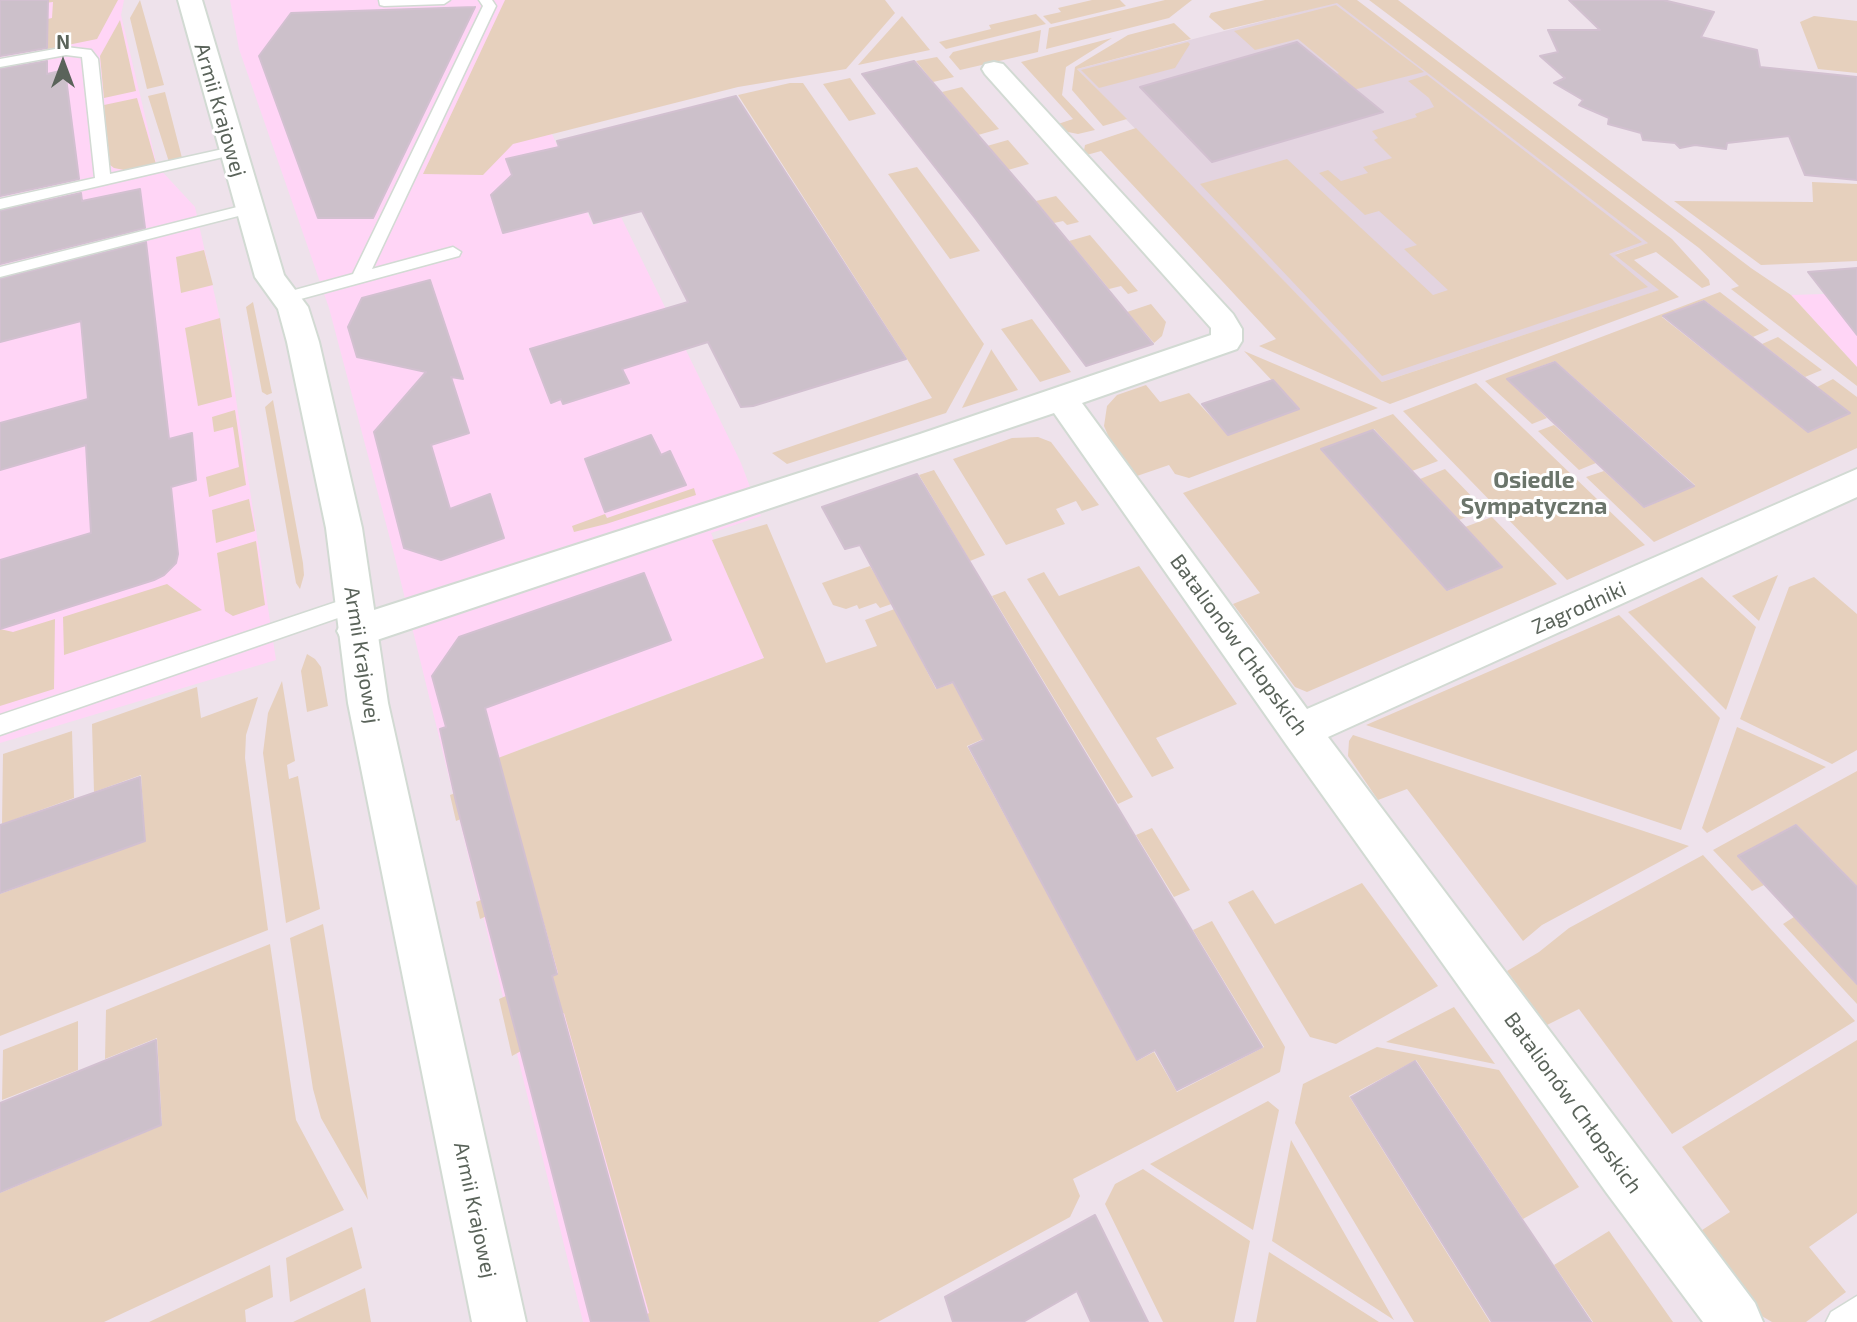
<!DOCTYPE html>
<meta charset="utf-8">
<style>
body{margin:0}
#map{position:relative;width:1857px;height:1322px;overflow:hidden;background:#eee2eb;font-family:"Exo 2",sans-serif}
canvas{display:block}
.north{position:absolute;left:28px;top:28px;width:70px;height:70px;-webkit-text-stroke:5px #fff;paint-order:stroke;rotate:0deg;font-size:19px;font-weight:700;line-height:28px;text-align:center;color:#5a635a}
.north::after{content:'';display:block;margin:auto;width:24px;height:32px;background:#5a635a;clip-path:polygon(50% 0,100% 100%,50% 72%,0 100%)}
</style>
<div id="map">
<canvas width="1857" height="1322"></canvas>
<div class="north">N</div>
</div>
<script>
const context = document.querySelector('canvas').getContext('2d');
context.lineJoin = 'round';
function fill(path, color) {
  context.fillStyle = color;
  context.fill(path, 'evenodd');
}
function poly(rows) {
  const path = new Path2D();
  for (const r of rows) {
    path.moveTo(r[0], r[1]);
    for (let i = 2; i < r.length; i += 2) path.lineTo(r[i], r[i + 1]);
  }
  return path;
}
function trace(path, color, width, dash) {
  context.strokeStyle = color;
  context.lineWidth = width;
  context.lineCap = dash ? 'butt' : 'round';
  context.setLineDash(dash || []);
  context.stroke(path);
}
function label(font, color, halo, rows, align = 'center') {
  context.font = font + ' "Exo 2",sans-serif';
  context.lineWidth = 6;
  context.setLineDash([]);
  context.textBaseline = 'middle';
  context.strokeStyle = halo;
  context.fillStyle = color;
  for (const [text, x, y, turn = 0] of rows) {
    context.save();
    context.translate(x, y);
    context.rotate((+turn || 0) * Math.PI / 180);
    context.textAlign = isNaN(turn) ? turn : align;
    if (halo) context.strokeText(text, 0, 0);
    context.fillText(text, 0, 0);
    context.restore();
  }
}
fill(poly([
 [0,0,124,0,121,15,157,166,195,207,232,373,276,660,0,743],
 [230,0,505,0,551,132,593,225,621,217,741,463,761,516,711,533,764,658,518,750,706,1322,583,1322,394,554,329,308,239,49],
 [1857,293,1857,367,1791,295]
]), '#ffd5f6');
fill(poly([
 [1337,2,1649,243,1616,254,1660,290,1382,382,1077,69]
]), '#e3d4e0');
fill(poly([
 [45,0,118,0,97,39,48,49,0,30,52,18,53,2,45,3],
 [140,0,164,85,147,89,130,18],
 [505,0,885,0,895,13,846,69,738,87,513,144,483,175,423,174],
 [1092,0,1120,0,1126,6,1051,24,1043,16,1061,12,1058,8],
 [1165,0,1192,0,1169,18,1046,49,1049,28],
 [1265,0,1357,0,1672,239,1709,280,1710,285,1702,288,1656,252,1634,260,1679,297,1390,404,1259,346,1276,339,1101,151,1083,156,1085,145,1136,128,1382,382,1659,290,1615,255,1648,243,1337,3,1224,30,1209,17,1211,13],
 [1369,0,1398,0,1751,268,1791,295,1857,367,1857,386,1731,289,1739,286,1699,248],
 [1336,5,1424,72,1349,91,1332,76,1339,73,1298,39,1255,50,1234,31],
 [1036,14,1046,24,946,49,939,42,991,29,989,25],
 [902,16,930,50,858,65],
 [1814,16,1857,21,1857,73,1818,69,1800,22],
 [120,20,136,91,104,98,100,56],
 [1174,23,1191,39,1077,69,1127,119,1103,126,1072,90,1075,67,1128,35],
 [1041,30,1038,52,960,70,949,57,953,52],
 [1112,38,1066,67,1062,95,1095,130,1078,134,1063,131,1055,125,1073,119,1021,62],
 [1188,42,1190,44,1175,68,1099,88,1081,70],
 [937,57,954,77,933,82,916,61],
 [1427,75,1642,242,1609,254,1648,287,1382,376,1200,184,1287,159,1433,295,1448,290,1404,249,1417,245,1379,211,1365,215,1319,173,1328,170,1341,181,1368,173,1363,167,1392,158,1374,140,1378,138,1372,131,1417,117,1415,114,1434,107,1429,98,1408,81],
 [850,78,876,114,849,121,823,84],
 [790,83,803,83,984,344,946,413,787,464,772,453,932,398,738,95],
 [962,87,999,129,978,135,942,92],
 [165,92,182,158,169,162,148,96],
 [137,98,156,164,129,171,114,168,110,165,104,105],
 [1008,140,1029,164,1008,170,987,146],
 [917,167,980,251,950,259,888,174],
 [1812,182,1857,184,1857,261,1761,265,1674,201,1813,202],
 [1056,196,1079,222,1067,225,1063,221,1054,223,1036,201],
 [1090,235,1138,291,1128,294,1121,286,1109,289,1069,241],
 [204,250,213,285,181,293,176,257],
 [1720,292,1769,330,1753,337,1704,300,1662,317,1808,432,1850,413,1817,387,1833,379,1857,397,1857,448,1654,542,1586,477,1604,471,1644,508,1695,485,1555,361,1507,379,1547,418,1532,424,1485,381],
 [253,302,272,393,267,395,262,392,246,307],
 [1151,304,1166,322,1162,336,1154,343,1127,312],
 [220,318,232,397,198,406,185,328],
 [1032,319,1071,372,1040,382,1001,329],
 [1778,337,1822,370,1805,377,1762,344],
 [991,349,1018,390,962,408,991,350],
 [1244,351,1378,408,1189,478,1175,474,1169,465,1134,477,1110,440,1104,426,1107,406,1117,395,1146,385,1160,402,1189,393,1228,435,1299,409],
 [1476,383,1645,545,1567,580,1403,411],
 [273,400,303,563,304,575,300,589,296,583,265,407],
 [235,410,246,485,209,497,206,477,239,467,233,427,214,432,212,417],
 [1393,414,1438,461,1412,471,1374,429,1321,450,1447,591,1503,567,1465,527,1492,517,1557,584,1307,692,1295,687,1233,604,1260,593,1183,493],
 [1554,425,1596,463,1579,470,1538,431],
 [1038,437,1051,442,1099,505,1082,511,1076,501,1056,509,1065,524,1006,545,953,459,1012,438],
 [1445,469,1484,509,1459,520,1420,479],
 [934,470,985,555,970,561,919,475],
 [694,488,696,495,606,524,574,532,572,526,605,514,607,518],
 [249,499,255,531,216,543,212,510],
 [767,524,826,663,877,646,865,620,900,607,906,630,936,689,953,683,983,739,967,746,1035,871,1052,865,1077,911,1061,920,1137,1061,1154,1052,1177,1092,1264,1047,1193,930,1212,921,1285,1047,1280,1072,1073,1179,1080,1196,1070,1217,878,1322,634,1322,649,1313,564,1013,516,1036,521,1051,512,1056,499,999,558,973,536,895,480,919,476,902,532,879,508,800,456,821,450,795,503,775,498,758,764,658,712,540],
 [256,541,265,605,233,616,225,611,217,553],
 [870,566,882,586,897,582,897,602,880,608,876,603,859,609,857,605,846,609,833,605,822,583],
 [1139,566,1237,704,1156,738,1174,768,1152,777,1027,579,1044,572,1059,596],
 [1778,575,1759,621,1732,596],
 [1702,577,1756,627,1726,710,1628,612],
 [1814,577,1857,614,1857,750,1832,764,1740,719,1789,587],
 [167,584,202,610,64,655,63,617],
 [1005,591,1133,797,1118,804,992,596],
 [1619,615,1720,718,1681,830,1366,725],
 [55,619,54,689,0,706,0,629,13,632],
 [307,654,315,659,321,667,328,706,307,712,301,671],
 [282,681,295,761,287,765,289,779,298,776,320,909,286,923,263,753,268,713],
 [197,687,201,718,258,697,246,735,245,758,268,930,0,1036,0,894,145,841,141,775,94,792,92,724],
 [1737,727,1826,767,1707,833,1702,828],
 [72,731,74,798,2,824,3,754],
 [1353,735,1689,846,1542,925,1523,941,1407,789,1378,800,1348,756,1349,741],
 [1857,771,1857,886,1796,824,1738,856,1764,885,1752,891,1713,850],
 [1152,828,1190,890,1174,897,1136,835],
 [1703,855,1855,1021,1672,1134,1579,1009,1547,1025,1507,971,1539,952,1569,928],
 [1362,883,1438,986,1336,1044,1310,1037,1228,902,1253,890,1275,924],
 [1794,917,1857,985,1857,1004,1783,924],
 [323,924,368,1200,321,1118,313,1089,290,938],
 [270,944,296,1120,344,1210,104,1322,0,1322,0,1193,162,1125,157,1038,105,1059,106,1010],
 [1454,1007,1495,1064,1386,1042],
 [78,1021,78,1070,2,1100,3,1050],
 [1857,1040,1857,1213,1809,1247,1846,1292,1806,1322,1772,1322,1760,1315,1699,1232,1730,1212,1682,1147],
 [1377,1047,1499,1070,1579,1187,1523,1219,1416,1060,1349,1096,1490,1322,1414,1322,1295,1123,1303,1084],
 [1268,1101,1279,1110,1253,1230,1150,1164],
 [1291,1140,1394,1320,1272,1241],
 [1143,1169,1250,1241,1234,1322,1163,1322,1105,1204,1115,1184],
 [352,1227,362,1268,290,1302,286,1258],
 [1609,1231,1673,1322,1593,1322,1554,1265],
 [1269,1252,1379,1322,1256,1322],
 [270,1265,273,1297,245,1310,246,1322,149,1322],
 [365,1288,371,1322,293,1322]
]), '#e6d0bd');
const building = poly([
 [0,0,48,0,47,48,0,56,0,0],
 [1569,0,1663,0,1714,12,1701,37,1757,50,1760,67,1857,77,1857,180,1805,175,1789,136,1727,143,1726,149,1695,145,1680,148,1675,143,1643,140,1641,133,1608,124,1609,118,1579,105,1583,100,1554,83,1565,78,1540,56,1558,52,1548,30,1600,30,1569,0],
 [475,7,373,218,318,218,259,56,291,13,475,7],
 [1297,42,1383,112,1212,162,1140,87,1297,42],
 [47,61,47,74,65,70,79,179,0,196,0,69,47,61],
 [914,61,1035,201,1153,344,1086,366,975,218,862,74,914,61],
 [736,96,906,359,753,406,741,407,708,342,622,369,629,383,563,404,561,399,551,403,530,349,688,302,642,211,594,223,589,211,503,233,491,195,512,175,506,159,559,147,557,141,736,96],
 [140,189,145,228,0,264,0,211,81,193,82,201,140,189],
 [146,242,169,439,192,433,196,480,171,487,178,554,176,563,164,575,154,580,0,629,0,560,91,533,86,445,0,470,0,423,88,399,81,321,0,342,0,279,146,242],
 [1857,268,1857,335,1808,272,1857,268],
 [430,280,463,379,451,377,469,433,431,445,450,509,490,494,504,538,441,560,404,548,374,432,426,372,357,357,348,327,362,298,430,280],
 [1704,301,1757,341,1850,413,1808,432,1663,316,1704,301],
 [1555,362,1694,486,1644,507,1507,379,1555,362],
 [1273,380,1299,409,1228,435,1202,404,1273,380],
 [1373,430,1462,524,1502,567,1447,590,1321,449,1373,430],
 [651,435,661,455,670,451,686,485,605,512,585,459,651,435],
 [917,474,1262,1047,1177,1090,1155,1050,1137,1060,969,747,984,740,953,682,937,688,860,545,845,549,822,507,917,474],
 [644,573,671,640,485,708,557,974,552,976,649,1322,591,1322,456,802,440,729,446,727,432,676,459,637,644,573],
 [140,777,145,841,0,893,0,825,140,777],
 [1796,825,1857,887,1857,984,1738,856,1796,825],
 [156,1040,161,1125,0,1192,0,1103,156,1040],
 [1415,1061,1538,1243,1591,1322,1492,1322,1351,1097,1415,1061],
 [1095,1215,1148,1322,1091,1322,1077,1291,1023,1322,953,1322,945,1297,1095,1215]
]);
fill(building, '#ccc0ca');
trace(building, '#d2c0d0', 2);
const service = poly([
 [379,0,450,0,444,4,384,6,380,5,379,0],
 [479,0,492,0,496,6,372,269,453,247,461,252,459,256,286,303,280,302,278,298,280,294,353,274,483,6,479,0],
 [66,47,91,50,98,59,110,174,232,147,239,151,232,155,0,209,0,199,95,178,82,57,66,55,0,67,0,59,66,47],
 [249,204,254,206,257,209,254,212,0,277,0,267,249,204],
 [354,596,361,598,364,604,361,610,0,735,0,715,354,596],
 [1857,1296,1857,1322,1826,1322,1831,1312,1857,1296]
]);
const minor = poly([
 [994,62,1003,64,1233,314,1242,329,1242,341,1237,349,1082,403,1307,709,1857,469,1857,497,1328,737,1755,1303,1763,1322,1703,1322,1606,1192,1286,744,1054,413,356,647,343,642,337,631,343,620,920,434,1211,335,1211,328,985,74,982,69,985,64,994,62]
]);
const tertiary = poly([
 [178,0,202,0,284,275,308,307,319,342,362,528,388,703,526,1322,472,1322,348,703,326,528,287,342,278,309,255,277,178,0]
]);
trace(service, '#d2dad3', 3);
trace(minor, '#d2dad3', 4);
trace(tertiary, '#d2dad3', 4);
fill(service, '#fff');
fill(minor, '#fff');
fill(tertiary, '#fff');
label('21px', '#5a635a', '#fff', [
 ["Armii Krajowej",220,110,74],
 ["Zagrodniki",1579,608,-24],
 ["Batalionów Chłopskich",1239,645,54],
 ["Armii Krajowej",362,655,81],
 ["Batalionów Chłopskich",1573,1103,54],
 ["Armii Krajowej",475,1210,78]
]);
label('bold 23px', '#6b756b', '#fff', [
 ["Osiedle",1534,480],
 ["Sympatyczna",1534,506]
]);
</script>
